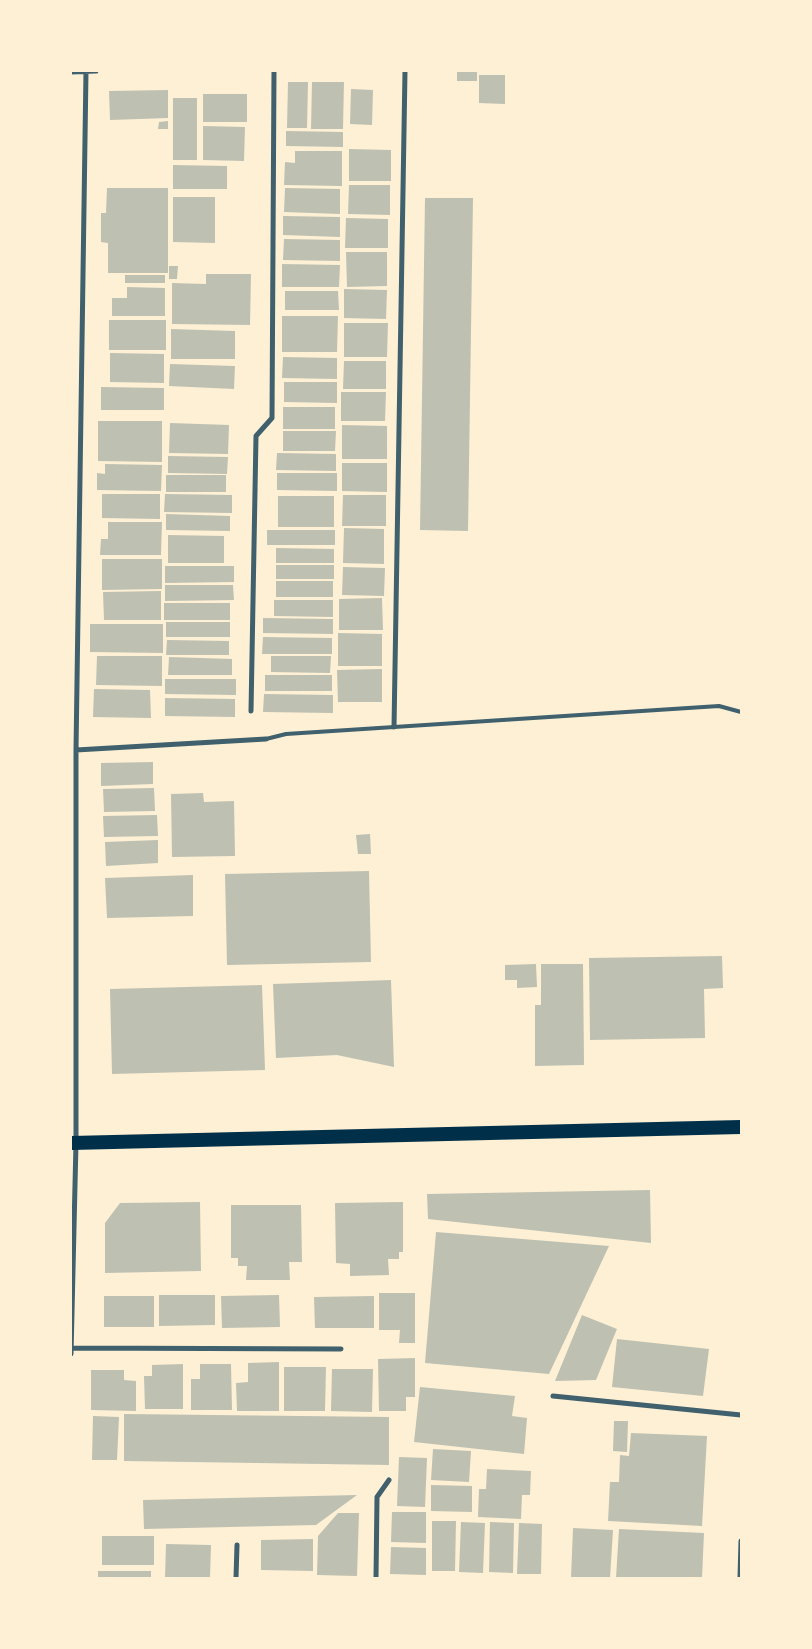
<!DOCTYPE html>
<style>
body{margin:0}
#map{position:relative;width:812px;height:1649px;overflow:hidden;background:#fdf0d5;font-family:Lato,sans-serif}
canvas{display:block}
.frame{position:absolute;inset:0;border:72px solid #fdf0d5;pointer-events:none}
</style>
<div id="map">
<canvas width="812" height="1649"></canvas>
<div class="frame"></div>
</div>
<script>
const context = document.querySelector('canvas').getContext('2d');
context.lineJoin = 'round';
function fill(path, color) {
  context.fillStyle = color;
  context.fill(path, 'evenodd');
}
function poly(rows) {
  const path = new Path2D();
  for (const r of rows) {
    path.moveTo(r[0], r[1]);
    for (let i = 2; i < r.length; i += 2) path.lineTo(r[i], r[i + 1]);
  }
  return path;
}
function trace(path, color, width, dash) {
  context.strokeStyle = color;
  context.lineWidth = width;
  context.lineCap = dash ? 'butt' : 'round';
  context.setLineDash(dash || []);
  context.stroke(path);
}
fill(poly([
 [457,71,477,71,477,81,457,81],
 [479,75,505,75,505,104,479,103],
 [288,82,308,82,307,128,287,128],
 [312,82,344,82,343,129,311,129],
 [351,89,373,90,372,125,350,124],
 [168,90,168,118,110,120,109,91],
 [203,94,247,94,247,122,203,122],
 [173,98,197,98,197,160,173,160],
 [168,121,168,129,158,129,159,122],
 [203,126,245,127,244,161,203,160],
 [286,131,343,132,343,147,286,146],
 [349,149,391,150,391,181,349,181],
 [295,151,342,151,342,186,284,185,285,162,295,163],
 [173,165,227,166,227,189,173,189],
 [349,185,390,185,390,215,348,214],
 [107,188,168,188,168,273,108,273,108,243,101,242,101,213,106,213],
 [285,188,340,189,340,214,284,212],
 [173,197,215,197,215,243,173,242],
 [425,198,473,198,468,531,420,530],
 [283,216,340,217,340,237,283,235],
 [346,218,388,219,388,248,345,248],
 [284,239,340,240,340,261,283,260],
 [346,252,387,252,387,286,347,287],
 [282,264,340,265,339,287,282,287],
 [169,266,178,266,177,279,169,279],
 [206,274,251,274,250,325,172,324,172,283,206,284],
 [125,275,165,275,165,283,125,283],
 [127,287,165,288,165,316,112,316,112,298,127,298],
 [344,289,387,290,386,319,344,318],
 [285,291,338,291,339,310,285,310],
 [282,316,338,316,337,352,282,352],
 [109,320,166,320,166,350,109,350],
 [344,323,388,323,387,357,344,357],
 [171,329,235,331,235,359,171,359],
 [110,353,164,354,164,383,110,382],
 [283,357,337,358,337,379,282,378],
 [344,361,386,361,386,389,343,389],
 [170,364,235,366,234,389,169,386],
 [284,382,337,382,337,403,284,402],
 [101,387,164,388,164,410,101,410],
 [341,392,386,392,385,421,341,421],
 [283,407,335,407,335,429,283,429],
 [98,421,162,421,162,462,98,461],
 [170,423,229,425,228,454,169,453],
 [342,425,387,426,387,459,342,459],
 [283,431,336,431,335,451,283,451],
 [277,453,336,454,336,471,276,470],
 [168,456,228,457,227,474,168,473],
 [342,463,387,463,387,492,342,491],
 [105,464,162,465,161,491,97,490,97,473,105,474],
 [277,473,337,473,337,491,277,490],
 [166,475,226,475,226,492,166,492],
 [102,494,160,494,160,519,102,518],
 [165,494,232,495,232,513,164,512],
 [343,495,386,495,386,526,342,526],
 [278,496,334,496,334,527,278,527],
 [166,514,230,516,230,531,166,530],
 [108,522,162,522,161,555,100,555,101,539,108,539],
 [344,528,384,529,384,564,343,563],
 [267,530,335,530,335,545,267,545],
 [168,535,224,536,224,563,168,563],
 [276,548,334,549,334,563,276,563],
 [102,559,162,559,162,589,102,590],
 [276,565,334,565,334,579,276,579],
 [165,566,234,566,234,582,165,583],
 [343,567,385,568,384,596,342,595],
 [276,581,333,581,333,597,276,597],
 [165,585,233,585,234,600,165,601],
 [161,591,161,620,104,620,103,592],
 [382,598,383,630,339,630,339,599],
 [274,600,333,600,333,617,274,616],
 [164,603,230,603,230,620,164,620],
 [263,618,333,619,333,634,263,633],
 [166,622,230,622,230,637,166,637],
 [90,624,163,624,163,653,90,652],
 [338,633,382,634,382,666,338,666],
 [263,637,332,638,332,654,262,654],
 [167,640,229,641,229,655,166,655],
 [97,656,162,656,162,686,96,685],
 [271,656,331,656,330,673,271,672],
 [169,657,232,659,232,675,168,675],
 [382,669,382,702,338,702,337,670],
 [265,675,332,675,332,691,265,691],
 [165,679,236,679,236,695,165,694],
 [94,689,150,690,151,718,93,717],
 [264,694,333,695,333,713,263,712],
 [165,698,235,699,235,717,165,716],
 [153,762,153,784,101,786,101,763],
 [154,788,155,811,104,812,103,789],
 [203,793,204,802,234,801,235,856,172,857,171,794],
 [157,815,158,836,104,837,103,816],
 [370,834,371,854,358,854,356,835],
 [158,840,158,863,106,866,105,842],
 [369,871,371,962,227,965,225,874],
 [193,875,193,916,107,918,105,878],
 [722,956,723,988,704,989,705,1038,590,1040,589,958],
 [536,964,537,987,517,988,517,980,505,980,505,965],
 [541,964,583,964,584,1065,535,1066,535,1005,541,1005],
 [391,980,394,1067,337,1055,276,1058,273,984],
 [262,985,265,1070,112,1074,110,989],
 [650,1190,651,1243,428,1219,427,1194],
 [200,1202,201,1271,105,1273,105,1223,120,1203],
 [403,1202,403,1252,399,1252,399,1259,388,1259,389,1275,350,1276,350,1264,336,1263,335,1203],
 [231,1205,301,1205,302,1262,289,1262,290,1280,246,1280,247,1266,238,1266,238,1258,231,1258],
 [436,1232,609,1246,549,1374,425,1363],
 [379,1293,415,1293,415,1343,399,1343,400,1330,379,1330],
 [159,1295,215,1295,215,1325,159,1326],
 [279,1295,280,1327,222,1328,221,1296],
 [104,1296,154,1296,154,1327,104,1327],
 [374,1296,374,1328,315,1328,314,1297],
 [582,1315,617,1329,596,1380,555,1381],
 [617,1339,709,1349,703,1396,612,1387],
 [415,1358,415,1397,406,1397,406,1411,379,1411,378,1359],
 [279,1362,279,1411,237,1411,236,1383,248,1382,248,1363],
 [183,1364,183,1409,145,1409,144,1376,152,1376,152,1365],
 [200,1364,231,1364,232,1410,191,1410,191,1379,200,1379],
 [284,1367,326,1367,325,1411,284,1411],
 [332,1369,373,1369,372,1412,331,1411],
 [91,1370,124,1370,124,1380,136,1381,136,1411,91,1410],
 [420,1387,515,1396,512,1416,527,1418,524,1454,414,1442],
 [124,1414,389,1417,389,1465,124,1461],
 [93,1416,119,1417,117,1460,92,1460],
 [614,1421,628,1421,627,1452,613,1451],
 [631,1433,707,1436,702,1526,608,1521,610,1482,619,1482,620,1455,629,1456],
 [433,1449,471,1451,469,1482,431,1480],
 [399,1457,427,1458,425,1507,397,1506],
 [487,1469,531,1471,530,1495,522,1495,521,1519,478,1517,479,1489,486,1489],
 [431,1485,472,1486,472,1512,431,1511],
 [357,1495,316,1525,144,1529,143,1500],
 [392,1512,426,1512,426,1543,391,1542],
 [338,1513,359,1513,357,1576,317,1575,318,1536],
 [432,1521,456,1521,455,1571,432,1571],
 [461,1522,485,1523,483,1573,459,1572],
 [490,1522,514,1523,513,1573,489,1572],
 [519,1523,542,1524,541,1574,517,1574],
 [573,1528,613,1530,610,1578,571,1578],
 [619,1529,704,1533,702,1578,616,1578],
 [102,1536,154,1536,154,1565,102,1565],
 [313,1539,313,1571,261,1570,261,1540],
 [166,1544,211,1545,210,1578,165,1578],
 [391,1547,426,1548,426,1575,390,1574],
 [98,1571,151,1571,151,1578,98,1578]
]), '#bec0b2');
trace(poly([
 [266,739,286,734,719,706,741,712]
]), '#3f606c', 4);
trace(poly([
 [71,72,96,71],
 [251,711,256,436,272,418,274,71],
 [394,727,405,71],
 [76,750,266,739],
 [72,1348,341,1349],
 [71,1354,76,1143,76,750,86,71],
 [553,1396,741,1415],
 [236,1578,237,1545],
 [376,1578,377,1497,389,1480],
 [740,1578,741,1541]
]), '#3f606c', 5);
trace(poly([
 [71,1143,741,1127]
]), '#003049', 14);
</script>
